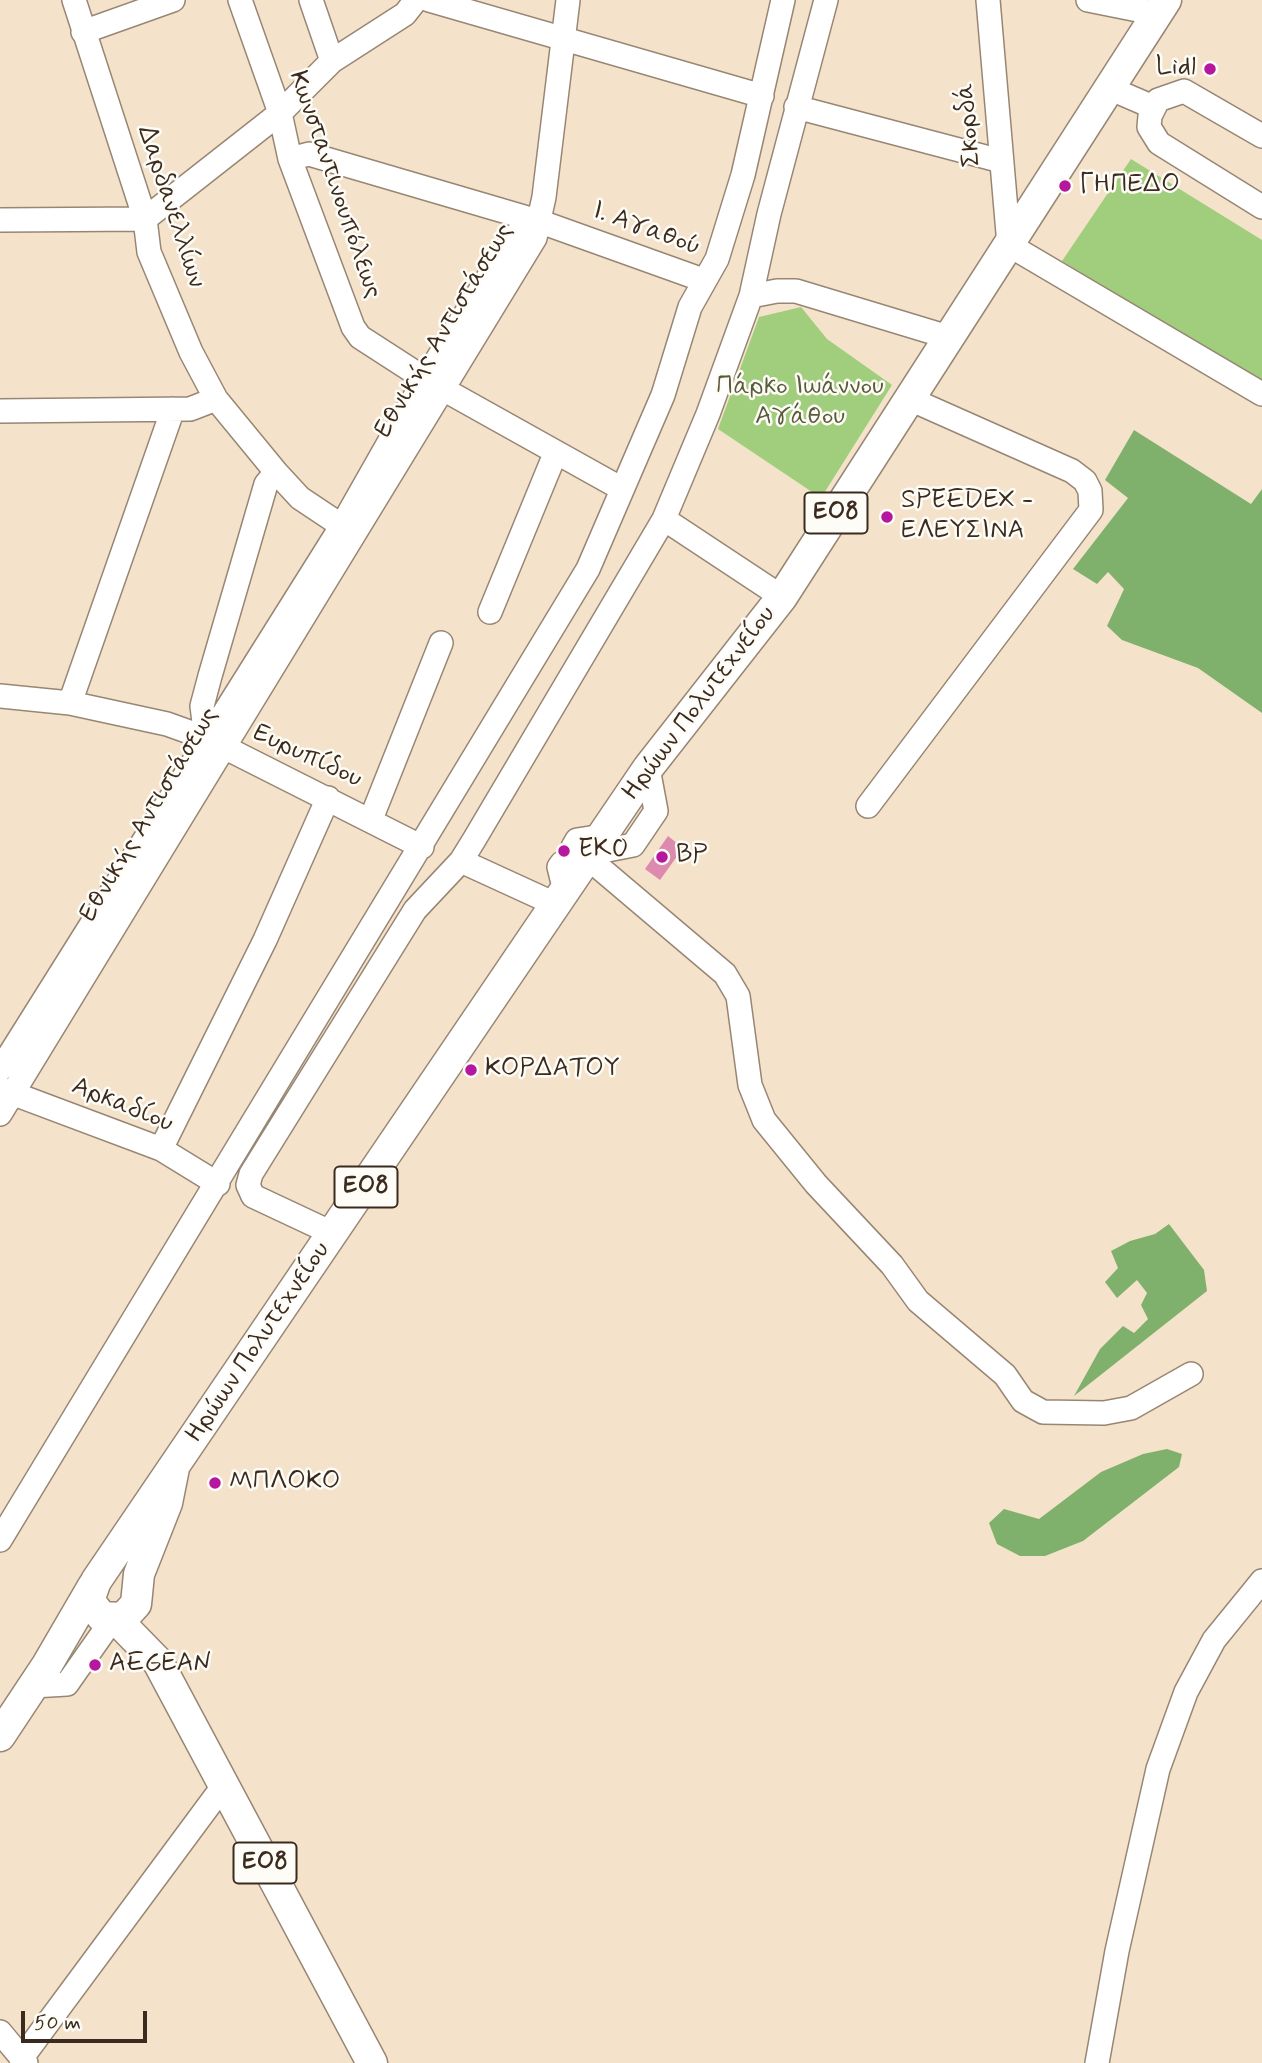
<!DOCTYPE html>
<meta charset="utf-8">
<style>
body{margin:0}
#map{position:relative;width:1262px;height:2063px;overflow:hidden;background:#f4e3ca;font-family:Mynerve,sans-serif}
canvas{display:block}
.scale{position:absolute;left:21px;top:2011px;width:126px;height:32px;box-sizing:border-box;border:4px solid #3b2a1e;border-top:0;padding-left:9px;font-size:21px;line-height:24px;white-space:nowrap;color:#3b2a1e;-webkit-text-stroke:5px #fdfcf7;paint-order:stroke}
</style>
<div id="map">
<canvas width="1262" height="2063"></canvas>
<div class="scale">50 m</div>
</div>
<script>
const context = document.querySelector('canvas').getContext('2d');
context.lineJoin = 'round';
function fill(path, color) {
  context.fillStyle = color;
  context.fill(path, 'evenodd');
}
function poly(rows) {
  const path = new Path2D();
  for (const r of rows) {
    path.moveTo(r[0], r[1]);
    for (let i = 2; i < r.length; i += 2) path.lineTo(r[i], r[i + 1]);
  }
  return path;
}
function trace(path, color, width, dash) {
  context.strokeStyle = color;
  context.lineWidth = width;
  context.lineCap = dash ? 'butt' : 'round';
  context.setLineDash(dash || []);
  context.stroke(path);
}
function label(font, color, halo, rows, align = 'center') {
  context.font = font + ' Mynerve,sans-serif';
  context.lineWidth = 5;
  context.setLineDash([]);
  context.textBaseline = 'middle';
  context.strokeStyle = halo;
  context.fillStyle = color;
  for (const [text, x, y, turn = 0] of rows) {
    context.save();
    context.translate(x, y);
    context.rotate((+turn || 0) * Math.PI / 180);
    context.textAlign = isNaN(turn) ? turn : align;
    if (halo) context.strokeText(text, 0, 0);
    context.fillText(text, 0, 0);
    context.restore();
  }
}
fill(poly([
 [1131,159,1262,240,1262,384,1062,261],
 [801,307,827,339,892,385,821,498,718,429,759,317]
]), '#a1ce7c');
fill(poly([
 [1134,430,1251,504,1262,489,1262,713,1198,668,1122,640,1107,626,1124,589,1108,572,1097,584,1073,569,1128,498,1105,480],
 [1169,1224,1204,1270,1207,1291,1074,1396,1100,1349,1123,1326,1134,1333,1148,1319,1141,1305,1147,1293,1137,1280,1117,1298,1105,1282,1118,1268,1111,1251,1130,1241,1155,1234],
 [1167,1449,1182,1454,1179,1467,1083,1541,1045,1556,1020,1556,997,1544,989,1523,1004,1509,1039,1519,1101,1472,1143,1454]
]), '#80b16c');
fill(poly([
 [668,836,683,848,660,880,645,869]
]), '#dc8aae');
const minor = poly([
 [74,0,145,219,149,252,191,352,216,399,276,472,300,498,354,534],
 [240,0,280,113,290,159,353,327,360,337,425,379,622,489],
 [311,0,332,61],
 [429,0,762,96],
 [988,0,1009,245,1262,394],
 [1088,0,1158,14],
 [83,32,173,0],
 [1109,88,1153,107],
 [796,107,1001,161],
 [1262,136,1184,91,1158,100,1150,116,1149,127,1159,143,1262,207],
 [290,159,309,154,541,222,703,280],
 [0,220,145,219,280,113,332,61,405,14,416,0],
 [751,296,777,291,796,291,948,337],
 [0,411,190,409,216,399],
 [664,519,782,597],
 [490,612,555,454],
 [0,696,70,703,167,724,206,738,422,847],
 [70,703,173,409],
 [206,738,202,706,210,676,266,484,276,472],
 [868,806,1091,510,1090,491,1085,481,1072,471,910,399],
 [371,819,441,643],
 [573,847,577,840,603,836],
 [592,853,633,845,656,811,648,768],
 [588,858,725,974,738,996,750,1085,764,1120,816,1184,892,1265,918,1301,1005,1375,1023,1401,1043,1412,1104,1413,1131,1408,1191,1374],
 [461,861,557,905],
 [562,863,559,867,562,879,567,889],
 [0,1070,341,527,425,379,514,236,541,222],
 [1,1089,161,1149,218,1184],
 [0,1114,535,238,544,197,568,0],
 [161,1149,265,940,328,798],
 [334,1234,253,1196,248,1185,251,1174,415,910,461,861,474,840,664,519,708,414,751,296,769,214,826,0],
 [0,1540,588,569,663,395,690,307,717,259,743,175,783,0],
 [33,1686,67,1684,112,1620],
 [0,2032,26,2063],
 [21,2059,224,1785],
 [1097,2063,1117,1951,1158,1769,1186,1692,1214,1640,1262,1581]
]);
const major = poly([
 [174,1468,167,1503,139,1574,136,1604,123,1618,102,1617,91,1603,91,1595,96,1581,648,768,782,597,1166,0],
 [117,1620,158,1662,372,2063],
 [0,1736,47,1665,93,1586]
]);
trace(minor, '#988674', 26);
trace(major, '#988674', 33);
trace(minor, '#fff', 23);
trace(major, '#fff', 30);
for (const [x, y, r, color] of [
 [1210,69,7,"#b5179e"],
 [1065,186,7,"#b5179e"],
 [887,517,7,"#b5179e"],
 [564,851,7,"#b5179e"],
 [662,857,7,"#b5179e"],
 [471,1070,7,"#b5179e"],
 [215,1483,7,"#b5179e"],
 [95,1665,7,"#b5179e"]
]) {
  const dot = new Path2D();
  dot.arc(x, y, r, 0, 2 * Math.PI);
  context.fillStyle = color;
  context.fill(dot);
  trace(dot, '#fdfcf7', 2.5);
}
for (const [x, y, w] of [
 [836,513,63],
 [366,1187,63],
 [265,1863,63]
]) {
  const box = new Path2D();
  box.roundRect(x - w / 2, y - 20.5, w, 41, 5);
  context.fillStyle = '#fdfcf7';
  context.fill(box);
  trace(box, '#3b2a1e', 2);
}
label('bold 24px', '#3b2a1e', null, [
 ["ΕΟ8",836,513],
 ["ΕΟ8",366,1187],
 ["ΕΟ8",265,1863]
]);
label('26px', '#3b2a1e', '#fdfcf7', [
 ["Lidl",1196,69,"right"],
 ["ΓΗΠΕΔΟ",1079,186],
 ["SPEEDEX -",901,502],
 ["ΕΛΕΥΣΙΝΑ",901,532],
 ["EKO",578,851],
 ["BP",676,857],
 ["ΚΟΡΔΑΤΟΥ",485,1070],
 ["ΜΠΛΟΚΟ",229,1483],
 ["AEGEAN",109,1665]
], 'left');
label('26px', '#3b2a1e', '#fdfcf7', [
 ["Σκορδά",970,125,-95],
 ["Κωνσταντινουπόλεως",334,185,71],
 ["Δαρδανελλίων",170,207,72],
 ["Ι. Αγαθού",646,230,20],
 ["Εθνικής Αντιστάσεως",445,331,-59],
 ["Ηρώων Πολυτεχνείου",700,704,-53],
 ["Ευρυπίδου",307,757,25],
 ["Εθνικής Αντιστάσεως",150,815,-59],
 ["Αρκαδίου",122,1106,22],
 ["Ηρώων Πολυτεχνείου",259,1343,-56]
]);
label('26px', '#5a5b3a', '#fdfcf7', [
 ["Πάρκο Ιωάννου",800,388],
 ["Αγάθου",800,418]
]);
</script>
